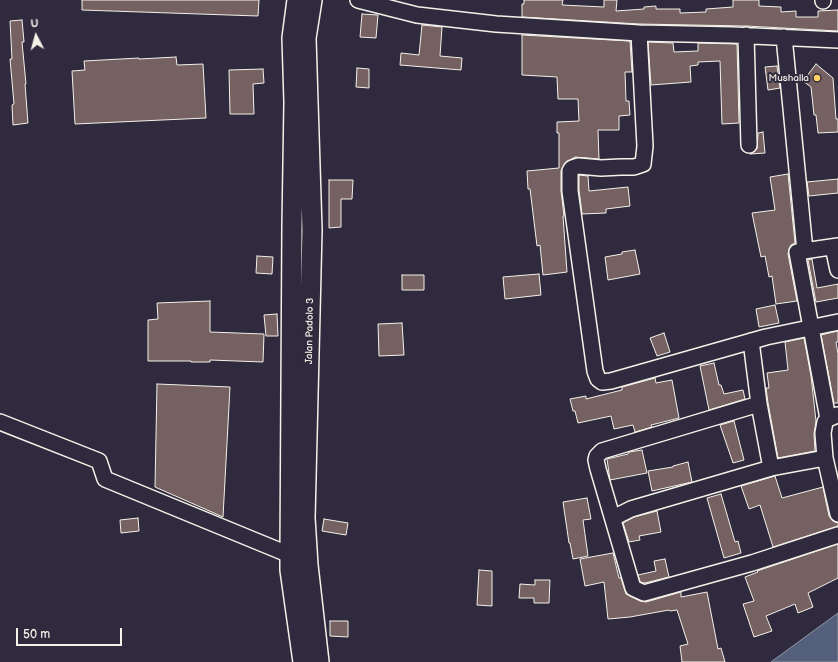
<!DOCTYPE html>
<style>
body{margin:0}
#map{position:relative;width:838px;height:662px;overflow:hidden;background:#2f2a3d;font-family:"Balsamiq Sans",sans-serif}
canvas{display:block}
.north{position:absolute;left:16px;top:16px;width:40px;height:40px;-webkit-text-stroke:3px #2f2a3d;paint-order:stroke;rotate:354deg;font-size:11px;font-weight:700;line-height:16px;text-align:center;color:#f4f1e8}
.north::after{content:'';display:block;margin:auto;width:14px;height:18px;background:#f4f1e8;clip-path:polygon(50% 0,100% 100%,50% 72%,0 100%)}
.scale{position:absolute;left:16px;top:628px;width:106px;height:18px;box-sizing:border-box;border:2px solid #f4f1e8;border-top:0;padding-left:5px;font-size:12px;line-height:14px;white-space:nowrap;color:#f4f1e8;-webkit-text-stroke:3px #2f2a3d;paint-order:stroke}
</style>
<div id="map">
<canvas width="838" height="662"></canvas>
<div class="north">U</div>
<div class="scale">50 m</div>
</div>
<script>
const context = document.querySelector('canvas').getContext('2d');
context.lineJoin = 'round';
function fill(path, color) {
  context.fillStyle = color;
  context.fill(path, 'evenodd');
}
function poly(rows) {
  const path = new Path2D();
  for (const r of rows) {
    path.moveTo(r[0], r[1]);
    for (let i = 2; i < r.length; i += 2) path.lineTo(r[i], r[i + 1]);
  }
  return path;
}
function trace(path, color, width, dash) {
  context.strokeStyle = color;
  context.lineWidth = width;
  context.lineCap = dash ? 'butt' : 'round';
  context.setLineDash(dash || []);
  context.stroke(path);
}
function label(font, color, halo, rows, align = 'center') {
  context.font = font + ' "Balsamiq Sans",sans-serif';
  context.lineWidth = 4;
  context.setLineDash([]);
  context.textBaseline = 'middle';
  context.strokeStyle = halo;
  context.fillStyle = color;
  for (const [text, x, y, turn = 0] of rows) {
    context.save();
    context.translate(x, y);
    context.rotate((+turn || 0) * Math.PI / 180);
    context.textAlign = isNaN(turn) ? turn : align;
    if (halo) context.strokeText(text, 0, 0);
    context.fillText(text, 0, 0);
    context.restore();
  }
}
const water = poly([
 [838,613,838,662,771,662,838,613]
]);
fill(water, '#535f7b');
trace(water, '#9399a7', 1);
const building = poly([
 [82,0,259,0,258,16,82,10,82,0],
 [524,0,563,0,562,5,604,7,604,0,617,0,616,11,644,9,644,7,656,6,656,9,680,9,680,13,706,12,706,9,733,7,733,0,759,0,759,6,781,7,781,12,796,11,796,17,818,17,818,11,838,10,838,31,746,26,639,24,522,17,522,4,524,4,524,0],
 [362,14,378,15,376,38,360,37,362,14],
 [22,20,24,42,22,42,26,84,25,84,28,123,13,125,12,105,14,104,10,59,12,59,10,21,22,20],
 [422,25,442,27,440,56,462,58,461,70,400,65,401,53,419,55,422,25],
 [522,35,630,41,632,72,625,72,626,101,629,101,630,115,619,116,619,130,598,130,599,159,575,157,565,163,561,171,561,191,564,216,563,216,567,272,543,275,540,245,537,246,530,189,528,189,527,171,559,168,559,133,557,133,557,122,579,121,578,99,558,99,557,77,522,75,522,35],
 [648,42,673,43,674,52,698,51,698,43,737,44,739,123,722,124,720,61,698,62,698,65,690,66,691,82,651,85,648,42],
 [176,57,177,65,203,64,206,118,75,124,72,71,85,70,84,61,139,58,139,59,176,57],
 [816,64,833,78,836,119,838,119,838,132,818,133,816,115,814,115,811,87,803,81,816,64],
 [777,66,780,88,768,90,765,67,777,66],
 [357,68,369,69,369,88,356,87,357,68],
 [263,69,264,83,253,84,254,114,230,114,229,70,263,69],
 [763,132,765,153,750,154,754,152,757,149,758,133,763,132],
 [788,174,795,243,791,245,789,249,788,254,797,301,776,304,772,276,769,277,765,256,761,257,752,213,775,210,770,177,788,174],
 [579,175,588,176,589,191,628,187,630,206,606,209,606,213,582,214,579,190,579,175],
 [838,179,838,193,809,196,807,182,838,179],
 [329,180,353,180,352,199,341,199,341,227,329,228,329,180],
 [635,250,640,274,608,280,605,257,622,254,622,252,635,250],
 [257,256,273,257,272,274,256,273,257,256],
 [812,259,817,288,838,284,838,298,816,302,808,260,812,259],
 [539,274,541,295,505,299,503,277,539,274],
 [402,275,424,275,424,290,402,290,402,275],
 [210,301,210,332,264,334,263,362,210,360,210,362,191,362,191,361,148,361,148,320,158,319,157,303,210,301],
 [775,305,779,323,759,327,756,309,775,305],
 [277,314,278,336,266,336,264,315,277,314],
 [402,323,404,355,379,356,378,324,402,323],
 [838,331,838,342,836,342,838,354,838,403,834,403,821,335,838,331],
 [664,333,670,352,657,356,650,338,664,333],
 [804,338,811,376,816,421,814,434,815,451,778,458,768,403,766,388,769,388,767,373,788,370,785,342,804,338],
 [714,363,719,385,721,385,724,394,743,390,745,399,709,410,700,366,714,363],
 [655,378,656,383,672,380,679,418,651,425,652,427,635,432,633,425,614,429,611,416,578,423,575,411,573,411,570,399,586,396,586,399,622,390,622,387,655,378],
 [157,384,230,387,223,517,155,487,157,384],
 [734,421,744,460,733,463,720,425,734,421],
 [642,450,647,473,610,480,607,459,628,454,629,452,642,450],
 [688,462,692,482,652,491,648,471,673,467,673,466,688,462],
 [775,476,782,498,823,487,829,516,832,520,838,523,838,526,773,547,760,505,749,509,741,486,775,476],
 [721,494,735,542,738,541,741,553,724,558,707,498,721,494],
 [587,498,591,519,583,520,588,556,573,559,570,543,569,543,563,502,587,498],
 [657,511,661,532,639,536,640,540,629,542,623,523,634,517,657,511],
 [138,518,139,531,121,533,120,520,138,518],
 [324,519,348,523,346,535,322,531,324,519],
 [838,544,838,578,808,593,813,607,798,613,795,604,766,616,772,631,754,637,743,604,754,601,745,577,758,572,757,571,838,544],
 [613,553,619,578,621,578,626,594,640,601,646,602,681,592,681,597,707,592,718,649,721,648,725,662,682,662,680,646,688,644,677,610,670,611,669,610,630,617,608,619,604,582,585,586,580,559,613,553],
 [665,559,669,577,645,583,640,582,638,575,656,571,654,561,665,559],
 [479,570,492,571,492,606,477,605,479,570],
 [535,580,550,580,549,603,534,603,534,598,519,598,520,584,535,585,535,580],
 [330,621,348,621,348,637,330,636,330,621]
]);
fill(building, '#756162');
trace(building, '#f4f1e8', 1);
const minor = poly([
 [358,0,417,15,496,24,639,33,732,35,838,40],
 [823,1,823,0],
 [639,33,645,146,643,164,634,167,621,167,601,168,578,166,572,168,570,171,570,191,595,371,598,379,602,382,611,381,766,337,838,322],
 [746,35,749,145],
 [784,37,805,251],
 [833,247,838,270],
 [751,341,759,404,771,468],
 [759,404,602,451,597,456,596,460,598,469,633,588,644,593,752,563,838,535],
 [837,415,828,419,825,422,823,433,825,458,838,514],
 [828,419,797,252,838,246],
 [0,422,99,461,105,479,290,555],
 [613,518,631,509,771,468,825,458]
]);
const tertiary = poly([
 [297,0,292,38,294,102,292,226,290,555,290,570,303,662],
 [312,0,306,38,312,230,305,518,308,565,319,662]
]);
trace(minor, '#f4f1e8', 18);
trace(tertiary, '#f4f1e8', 22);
trace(minor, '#2f2a3d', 15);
trace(tertiary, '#2f2a3d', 19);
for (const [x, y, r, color] of [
 [817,78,4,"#ffd166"]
]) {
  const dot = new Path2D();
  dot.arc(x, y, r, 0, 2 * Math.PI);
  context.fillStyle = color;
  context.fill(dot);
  trace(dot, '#2f2a3d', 1.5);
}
label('10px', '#f4f1e8', '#2f2a3d', [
 ["Mushalla",809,78]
], 'right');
label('10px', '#f4f1e8', '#2f2a3d', [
 ["Jalan Padolo 3",310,331,-89]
]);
</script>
